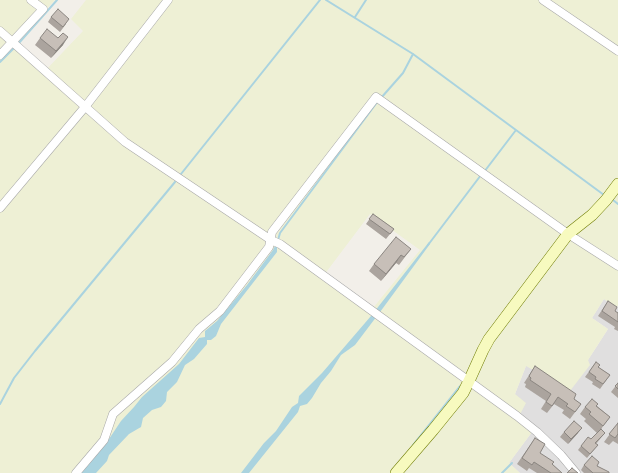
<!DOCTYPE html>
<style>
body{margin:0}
canvas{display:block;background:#f2efe9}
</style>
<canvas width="618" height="473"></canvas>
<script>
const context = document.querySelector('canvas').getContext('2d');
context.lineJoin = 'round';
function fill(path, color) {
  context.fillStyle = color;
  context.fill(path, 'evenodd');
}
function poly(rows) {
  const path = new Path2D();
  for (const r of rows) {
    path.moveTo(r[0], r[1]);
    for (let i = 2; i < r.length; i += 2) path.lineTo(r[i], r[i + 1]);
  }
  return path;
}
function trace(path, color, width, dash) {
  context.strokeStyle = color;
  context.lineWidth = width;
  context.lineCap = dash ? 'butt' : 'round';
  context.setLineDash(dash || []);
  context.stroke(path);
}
fill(poly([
 [604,299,616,308,618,305,618,473,520,473,509,463,532,432,517,420,515,394,526,366,588,360,608,329,592,318]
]), '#e0dfdf');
fill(poly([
 [0,0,55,0,12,46,43,73,83,31,71,19,86,0,618,0,618,305,616,308,604,299,592,318,608,329,588,360,590,365,570,391,526,366,515,394,526,403,517,420,532,432,509,463,520,473,0,473],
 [370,214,420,250,369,313,321,279]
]), '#eef0d5');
fill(poly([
 [429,242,430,244,383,308,355,345,341,355,331,371,321,383,312,398,307,404,300,406,298,412,249,473,241,473,264,443,276,431,292,407,298,403,299,396,322,373,371,316],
 [275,246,277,246,277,252,221,324,216,336,211,340,207,340,207,344,194,359,185,365,177,382,167,392,166,401,161,407,152,410,143,418,141,427,129,434,109,455,107,461,96,473,81,473,107,442,121,421,134,407,142,397,179,364,199,338,205,337,205,331,217,321,247,285,273,250]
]), '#aad3df');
trace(poly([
 [326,0,413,54,604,195],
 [355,17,366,0],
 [18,44,57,0],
 [0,62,15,47],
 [381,98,403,73,413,54],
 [484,172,516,130],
 [181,174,320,0],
 [613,200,618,204],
 [278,240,280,233,378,101],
 [428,245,481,175],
 [0,404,14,378,35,351,175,182],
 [413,445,460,386],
 [502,473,512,463]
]), '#aad3df', 2);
const street = poly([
 [543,0,618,51],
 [0,31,125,142,271,240,280,244,517,416,537,432,561,455,576,473],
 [0,55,43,9,31,0],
 [0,208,85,107,168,0],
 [76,473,104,440,113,414,172,362,199,329,220,311,269,247,272,232,376,97,568,234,618,266]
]);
const secondary = poly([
 [396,473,433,430,463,393,469,381,483,350,489,339,568,234,592,215,606,200,618,184]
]);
trace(street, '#a9a9a9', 9);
trace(secondary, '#707d05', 12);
trace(street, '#fff', 8);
trace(secondary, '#f7fabf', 11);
fill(poly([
 [51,17,66,24,60,32,48,22],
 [40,38,63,45,51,58,35,45],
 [373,214,394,229,386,239,366,224],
 [411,249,399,265,396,263,381,281,369,271,374,264],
 [608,301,615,311,618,313,618,331,614,329,615,327,598,316],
 [596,362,598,367,610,375,600,389,592,384,593,382,585,377],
 [535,366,574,399,581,404,570,419,562,413,564,410,554,404,547,413,541,409,546,401,525,387,526,384,524,383],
 [618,383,618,398,611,392],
 [597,406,610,417,601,429,605,433,596,444,598,445,587,458,578,450,581,446,591,439,597,433,584,421,586,419,580,414,585,407],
 [618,423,618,444,613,441,609,445,604,442],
 [564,432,578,433,568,444,560,437],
 [535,438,540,453,562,473,537,473,529,468,527,471,517,464],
 [584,465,597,466,609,473,584,473,581,470]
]), '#aba49e');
fill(poly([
 [68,37,63,45,51,58,56,51],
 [401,255,396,263,381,281,386,274],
 [582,428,578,433,568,444,571,439]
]), '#8b8681');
const building = poly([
 [58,9,69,19,63,27,51,17,58,9],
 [47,29,58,38,63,33,68,37,56,51,40,38,47,29],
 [373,214,394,229,390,234,369,219,373,214],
 [396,237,411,249,404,257,401,255,386,274,374,264,396,237],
 [608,301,617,307,615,311,618,313,618,322,602,311,608,301],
 [596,362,600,365,598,367,610,375,603,384,595,379,596,377,589,372,596,362],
 [535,366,576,394,574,399,581,404,575,412,566,406,568,404,558,397,552,406,546,402,551,394,530,380,531,378,529,376,535,366],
 [618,383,618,389,615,386,618,383],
 [592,399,598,404,596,406,610,417,603,426,589,414,591,412,585,407,592,399],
 [574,421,582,428,571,439,564,432,574,421],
 [618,423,618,434,615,438,609,434,618,423],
 [601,429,605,433,595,443,598,445,590,454,581,446,588,437,591,439,601,429],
 [535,438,545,444,540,453,554,462,552,464,562,473,551,473,534,462,532,465,522,458,535,438],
 [592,456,599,462,597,466,609,472,609,473,593,473,584,465,592,456],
 [572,468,578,473,567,473,572,468]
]);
fill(building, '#c7bfb8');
trace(building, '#8b8681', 1);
</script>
